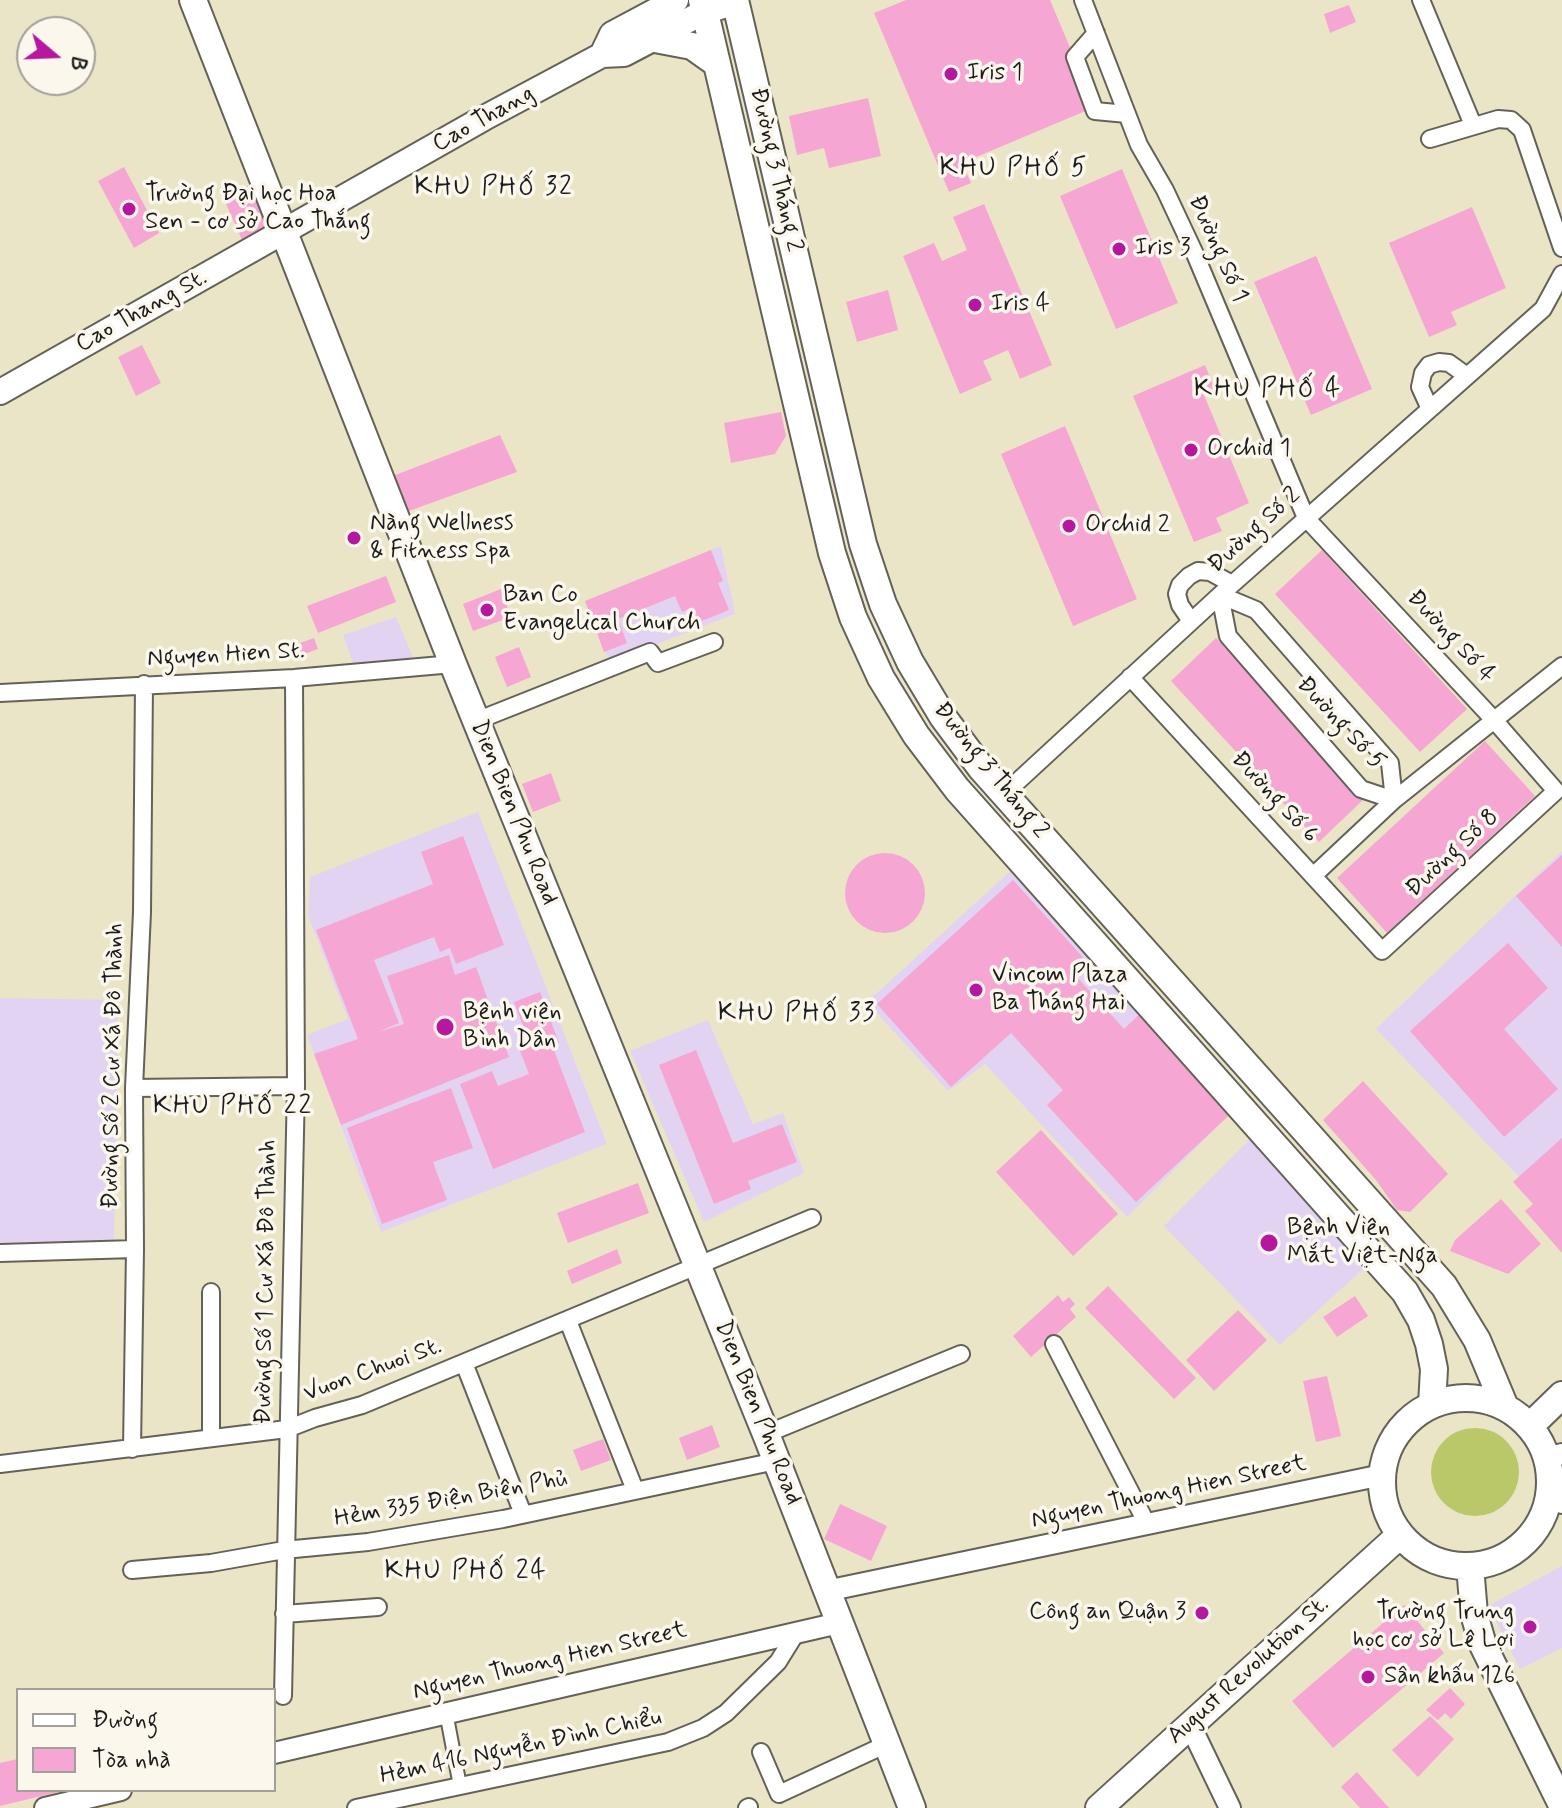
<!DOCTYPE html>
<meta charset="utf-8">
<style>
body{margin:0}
#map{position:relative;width:1562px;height:1808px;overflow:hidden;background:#ebe5c7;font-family:Mynerve,sans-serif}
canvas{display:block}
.legend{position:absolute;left:16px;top:1688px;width:260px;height:104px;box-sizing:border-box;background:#fbf7ec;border:2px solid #a29f99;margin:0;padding:10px 14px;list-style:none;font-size:24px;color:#1c1c1c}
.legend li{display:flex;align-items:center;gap:16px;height:40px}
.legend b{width:40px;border:2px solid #a29f99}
.north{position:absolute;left:16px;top:16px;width:80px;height:80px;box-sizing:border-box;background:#fbf7ec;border:2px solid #a29f99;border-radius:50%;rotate:109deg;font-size:22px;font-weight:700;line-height:32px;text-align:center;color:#1c1c1c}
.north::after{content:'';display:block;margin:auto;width:28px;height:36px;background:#b5179e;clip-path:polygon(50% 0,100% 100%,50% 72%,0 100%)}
</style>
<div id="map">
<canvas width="1562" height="1808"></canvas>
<ul class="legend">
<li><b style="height:10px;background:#fff"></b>Đường</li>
<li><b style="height:22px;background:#f5a6d2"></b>Tòa nhà</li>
</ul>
<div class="north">B</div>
</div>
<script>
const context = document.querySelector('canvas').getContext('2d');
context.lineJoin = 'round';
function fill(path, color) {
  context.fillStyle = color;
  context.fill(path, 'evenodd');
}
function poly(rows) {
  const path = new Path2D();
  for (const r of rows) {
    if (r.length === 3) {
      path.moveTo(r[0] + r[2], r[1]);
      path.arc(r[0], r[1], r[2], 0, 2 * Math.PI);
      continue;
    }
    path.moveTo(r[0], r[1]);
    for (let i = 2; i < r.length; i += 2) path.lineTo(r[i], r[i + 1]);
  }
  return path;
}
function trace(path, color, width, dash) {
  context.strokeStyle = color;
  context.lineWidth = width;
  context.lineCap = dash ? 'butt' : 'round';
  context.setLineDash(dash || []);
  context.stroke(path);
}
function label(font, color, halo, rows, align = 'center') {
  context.font = font + ' Mynerve,sans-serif';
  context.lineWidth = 7;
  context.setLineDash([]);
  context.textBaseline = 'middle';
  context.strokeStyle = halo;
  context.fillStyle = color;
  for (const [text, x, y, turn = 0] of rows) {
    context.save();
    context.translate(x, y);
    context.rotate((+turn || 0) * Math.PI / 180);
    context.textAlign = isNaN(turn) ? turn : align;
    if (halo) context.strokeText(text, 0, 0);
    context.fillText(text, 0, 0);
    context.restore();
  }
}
fill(poly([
 [721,546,735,614,610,662,585,601],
 [396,617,414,660,356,671,343,635],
 [478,812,607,1144,381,1232,307,1035,348,1019,308,916,310,877],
 [1562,851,1562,1143,1523,1181,1376,1029],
 [1017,865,1237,1107,1127,1217,985,1064,948,1091,867,1002],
 [0,998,118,1000,114,1244,0,1243],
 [708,1020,753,1124,783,1113,804,1173,704,1222,630,1051],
 [1259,1130,1373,1260,1280,1345,1164,1226],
 [1562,1566,1562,1648,1520,1669,1488,1606]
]), '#e3d3f2');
fill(poly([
 [1475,1472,44]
]), '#bac86a');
fill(poly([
 [906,0,1050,0,1095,107,962,163,971,183,949,192,874,13],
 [1349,5,1356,22,1330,33,1324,14],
 [868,98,881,156,829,168,824,148,797,155,789,116],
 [124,167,159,233,134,248,98,181],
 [1122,169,1178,303,1116,329,1060,196],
 [251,184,271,229,243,242,223,197],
 [984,204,1052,365,1020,379,1008,350,983,361,992,380,960,394,903,256,934,243,942,261,967,250,953,217],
 [1472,207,1506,288,1451,312,1457,325,1429,337,1389,243],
 [1316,256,1372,389,1311,415,1254,282],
 [888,290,898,330,857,342,846,302],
 [142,345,161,383,136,396,118,357],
 [1205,365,1215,390,1204,395,1249,503,1216,518,1222,531,1194,542,1133,396],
 [781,412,786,436,775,454,731,463,724,423],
 [1065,426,1137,599,1073,626,1001,454],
 [500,435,517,472,395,516,382,480],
 [711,550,723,581,718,583,729,610,697,623,691,608,682,612,675,596,618,619,627,643,604,652,585,601],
 [1322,550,1467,709,1420,752,1275,594],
 [386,576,396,602,318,633,307,606],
 [501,589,511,617,473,631,463,604],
 [314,638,318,649,296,657,292,646],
 [1216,638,1364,799,1319,842,1171,681],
 [519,647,531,677,507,687,495,657],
 [1485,741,1535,796,1387,933,1337,878],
 [551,773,561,801,533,812,522,784],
 [463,836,504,945,456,964,450,948,440,952,434,937,374,960,399,1023,378,1032,404,1024,387,976,449,955,455,975,476,967,509,1057,341,1125,314,1054,358,1039,316,930,433,884,421,852],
 [885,893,40],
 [1562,855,1562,947,1516,896],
 [1013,880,1088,963,1075,975,1124,1029,1147,1007,1238,1107,1136,1202,1047,1105,1063,1090,1011,1033,951,1087,877,1004],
 [1508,943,1548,988,1504,1029,1558,1089,1504,1137,1410,1031],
 [540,992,559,1043,552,1045,585,1132,493,1169,460,1084,492,1071,498,1086,529,1074,519,1048,530,1044,514,1002],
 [696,1050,733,1143,782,1124,797,1162,748,1181,751,1189,714,1204,659,1065],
 [1363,1081,1448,1174,1410,1212,1397,1210,1376,1180,1323,1120],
 [451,1088,473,1148,433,1162,447,1200,382,1224,347,1128],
 [1041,1130,1118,1214,1073,1256,996,1172],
 [1562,1138,1562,1253,1525,1211,1533,1204,1513,1182],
 [638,1183,649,1213,568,1243,557,1213],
 [1501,1199,1541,1244,1508,1274,1450,1251,1455,1240],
 [617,1249,622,1263,572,1284,567,1271],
 [1108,1286,1196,1378,1174,1399,1085,1308],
 [1058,1295,1063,1302,1069,1297,1075,1304,1070,1309,1076,1317,1031,1357,1013,1336],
 [1355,1296,1368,1316,1337,1337,1323,1317],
 [1238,1310,1267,1340,1214,1391,1186,1360],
 [1327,1376,1341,1436,1316,1442,1303,1381],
 [712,1425,720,1447,687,1460,679,1438],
 [603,1439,611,1460,581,1471,573,1450],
 [840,1504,887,1526,871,1561,824,1539],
 [1404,1605,1444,1653,1333,1748,1292,1701],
 [1450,1688,1465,1704,1451,1719,1445,1713,1438,1720,1426,1710],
 [1430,1716,1454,1739,1418,1777,1392,1750],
 [18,1759,18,1790,62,1791,0,1806,0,1763],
 [1357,1772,1389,1808,1360,1808,1341,1787]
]), '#f5a6d2');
const pedestrian = poly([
 [446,1712,460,1786]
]);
const minor = poly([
 [1083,0,1139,145,1165,190,1195,254,1306,518,1494,720,1556,791,1382,951,1130,677],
 [1421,0,1473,125],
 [1096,33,1075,57,1095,111,1127,114],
 [1430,139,1498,119,1511,120,1522,130,1562,248],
 [1430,409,1420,387,1423,373,1429,365,1439,362,1449,363,1467,376],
 [1220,595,1256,610,1390,763,1394,800,1361,789,1228,636,1220,595],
 [1191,621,1180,605,1177,594,1180,585,1189,576,1198,571,1210,572,1232,584],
 [0,693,294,678,453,664],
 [476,721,650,652,658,663,714,642],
 [1004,794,1220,595,1543,309,1562,274],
 [1313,876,1394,800,1562,666],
 [134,1088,296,1086],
 [0,1253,135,1249],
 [211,1292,211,1438],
 [568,1321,635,1490],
 [1054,1344,1147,1524],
 [464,1363,523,1514],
 [766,1434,961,1354],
 [132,1449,135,1249,134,1088,142,912,144,684],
 [0,1464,287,1429,315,1418,362,1405,812,1218],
 [132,1570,211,1563,284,1550,368,1542,503,1519,776,1461],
 [284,1614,378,1607],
 [283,1696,296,1086,294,678],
 [761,1752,779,1794,887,1744],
 [356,1808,668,1742,703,1728,726,1713,778,1662,796,1633],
 [747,1808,749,1807]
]);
const tertiary = poly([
 [1547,1458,1562,1454],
 [826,1591,1382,1475],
 [1190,1725,1230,1808],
 [274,1753,839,1623],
 [45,1808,121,1790]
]);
const secondary = poly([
 [602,55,612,34,676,0],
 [0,392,484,118,602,55,624,54,704,12,735,2],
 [1549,1494,1562,1501]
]);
const primary = poly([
 [193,0,453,664,766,1434,912,1808],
 [702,0,832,553,853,617,881,678,916,735,957,789,1405,1292,1421,1320,1429,1344,1434,1369,1432,1405],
 [735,0,863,544,883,604,910,662,943,717,981,768,1444,1286,1477,1340,1505,1407],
 [655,39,692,46,716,63],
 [1466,1482,84],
 [1530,1426,1562,1395],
 [1470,1566,1474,1614,1483,1645,1562,1805],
 [1099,1808,1400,1535]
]);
trace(pedestrian, '#646258', 16);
trace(minor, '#646258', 20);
trace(tertiary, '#646258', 24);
trace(secondary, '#646258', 28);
trace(primary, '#646258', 30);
trace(pedestrian, '#fff', 12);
trace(minor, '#fff', 16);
trace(tertiary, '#fff', 20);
trace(secondary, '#fff', 24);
trace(primary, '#fff', 26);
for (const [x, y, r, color] of [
 [951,74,8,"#b5179e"],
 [129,209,8,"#b5179e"],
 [1119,249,8,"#b5179e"],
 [975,305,8,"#b5179e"],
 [1191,450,8,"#b5179e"],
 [1069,526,8,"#b5179e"],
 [354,538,8,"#b5179e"],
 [487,610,8,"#b5179e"],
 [976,990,8,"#b5179e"],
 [445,1027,10,"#b5179e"],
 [1269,1243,10,"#b5179e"],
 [1202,1613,8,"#b5179e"],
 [1530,1627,8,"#b5179e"],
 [1368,1677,8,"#b5179e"]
]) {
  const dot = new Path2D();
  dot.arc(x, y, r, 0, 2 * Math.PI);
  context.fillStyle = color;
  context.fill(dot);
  trace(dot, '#fbf7ec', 3);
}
label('24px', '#1c1c1c', '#fbf7ec', [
 ["Iris 1",967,74],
 ["Trường Đại học Hoa",145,195],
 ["Sen - cơ sở Cao Thắng",145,223],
 ["Iris 3",1135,249],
 ["Iris 4",991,305],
 ["Orchid 1",1207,450],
 ["Nàng Wellness",370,524],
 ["& Fitness Spa",370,552],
 ["Orchid 2",1085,526],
 ["Ban Co",503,596],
 ["Evangelical Church",503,624],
 ["Vincom Plaza",992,976],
 ["Ba Tháng Hai",992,1004],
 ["Bệnh viện",463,1013],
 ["Bình Dân",463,1041],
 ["Bệnh Viện",1287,1229],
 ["Mắt Việt-Nga",1287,1257],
 ["Công an Quận 3",1186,1613,"right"],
 ["Trường Trung",1514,1613,"right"],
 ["học cơ sở Lê Lợi",1514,1641,"right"],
 ["Sân khấu 126",1384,1677]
], 'left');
label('24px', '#1c1c1c', '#fbf7ec', [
 ["Cao Thang",484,120,-29],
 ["Đường 3 Tháng 2",775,170,77],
 ["Đường Số 1",1217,249,66],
 ["Cao Thang St.",142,312,-29],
 ["Đường Số 2",1255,531,-42],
 ["Đường Số 4",1450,637,47],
 ["Nguyen Hien St.",226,656,-3],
 ["Đường Số 5",1340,724,47],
 ["Đường 3 Tháng 2",990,771,51],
 ["Đường Số 6",1274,798,47],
 ["Dien Bien Phu Road",513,813,68],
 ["Đường Số 8",1453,854,-43],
 ["Ðường Số 2 Cư Xá Đô Thành",114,1066,-89],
 ["Ðường Số 1 Cư Xá Đô Thành",267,1282,-89],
 ["Vuon Chuoi St.",373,1371,-20],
 ["Dien Bien Phu Road",757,1413,68],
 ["Nguyen Thuong Hien Street",1169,1493,-12],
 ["Hẻm 335 Điện Biên Phủ",451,1500,-10],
 ["Nguyen Thuong Hien Street",550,1662,-13],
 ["August Revolution St.",1249,1671,-42],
 ["Hẻm 416 Nguyễn Ðình Chiểu",521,1748,-12]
]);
context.letterSpacing = '2px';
label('26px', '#1c1c1c', '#fbf7ec', [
 ["KHU PHỐ 5",1014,170],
 ["KHU PHỐ 32",494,189],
 ["KHU PHỐ 4",1268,391],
 ["KHU PHỐ 33",797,1015],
 ["KHU PHỐ 22",233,1108],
 ["KHU PHỐ 24",466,1573]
]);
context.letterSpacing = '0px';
</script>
